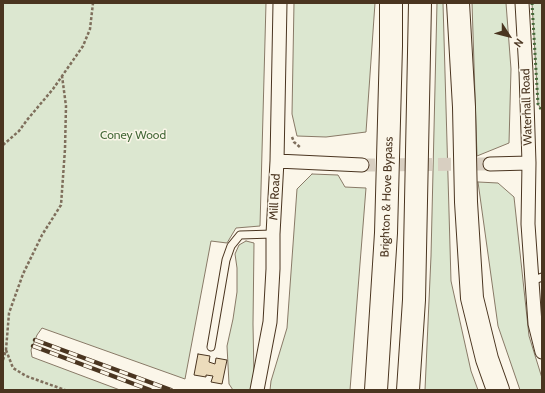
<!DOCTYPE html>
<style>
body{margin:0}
#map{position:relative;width:545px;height:393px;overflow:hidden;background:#fbf6e9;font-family:Cabin,sans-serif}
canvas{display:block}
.frame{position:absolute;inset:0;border:4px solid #4a3520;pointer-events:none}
.north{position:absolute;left:489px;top:16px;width:40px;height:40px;-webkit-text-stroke:3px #fbf6e9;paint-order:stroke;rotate:126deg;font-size:11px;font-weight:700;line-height:16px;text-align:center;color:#4a3520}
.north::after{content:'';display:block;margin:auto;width:14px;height:18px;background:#4a3520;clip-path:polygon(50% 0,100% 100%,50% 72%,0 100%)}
</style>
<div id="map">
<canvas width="545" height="393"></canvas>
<div class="frame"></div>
<div class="north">N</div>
</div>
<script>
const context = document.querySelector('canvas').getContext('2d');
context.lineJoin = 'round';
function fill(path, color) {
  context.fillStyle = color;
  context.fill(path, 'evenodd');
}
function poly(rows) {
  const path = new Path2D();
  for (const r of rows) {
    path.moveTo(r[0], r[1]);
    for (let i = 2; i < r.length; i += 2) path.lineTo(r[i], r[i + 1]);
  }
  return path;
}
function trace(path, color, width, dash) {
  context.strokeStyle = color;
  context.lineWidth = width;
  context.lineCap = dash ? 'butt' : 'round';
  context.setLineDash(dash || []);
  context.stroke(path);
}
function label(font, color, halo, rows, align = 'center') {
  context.font = font + ' Cabin,sans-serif';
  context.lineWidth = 3;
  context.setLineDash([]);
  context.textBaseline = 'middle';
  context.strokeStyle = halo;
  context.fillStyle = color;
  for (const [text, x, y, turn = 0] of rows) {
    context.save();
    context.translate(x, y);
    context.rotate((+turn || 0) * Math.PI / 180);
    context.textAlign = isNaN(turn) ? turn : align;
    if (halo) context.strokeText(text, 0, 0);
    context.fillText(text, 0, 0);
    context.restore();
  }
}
const green = poly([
 [3,3,266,3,260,226,236,228,227,243,211,241,185,379,42,328,37,335,31,350,32,357,120,390,3,390,3,3],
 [294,3,375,3,366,132,326,137,297,136,292,114,294,3],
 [437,3,443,3,451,281,471,371,478,390,425,390,431,256,437,3],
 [472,3,506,3,511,69,509,143,477,156,472,3],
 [532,3,542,3,542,111,538,104,532,3],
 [312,174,338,175,345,187,366,188,350,390,270,390,271,381,287,328,297,189,312,174],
 [478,182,498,183,514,197,529,336,542,378,542,390,520,390,498,326,478,182],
 [246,241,254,243,253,324,254,378,251,390,233,390,229,384,227,346,233,319,237,292,237,268,235,254,239,245,246,241]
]);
fill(green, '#dce7d0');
trace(green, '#887966', 1);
const building = poly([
 [198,354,210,356,209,362,215,364,216,358,227,360,222,384,211,382,213,376,206,375,206,377,194,375,198,354]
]);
fill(building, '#ecdcbc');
trace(building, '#4a3520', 1);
trace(poly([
 [362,165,490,164]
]), '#d8cfc1', 13, [13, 6]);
const lane = poly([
 [532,281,542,277],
 [211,347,226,260,231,246,240,235,273,234]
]);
const street = poly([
 [522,3,526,72,529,163,528,224,535,324,542,352],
 [277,161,362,165],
 [490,164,529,163],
 [257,390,270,322,273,269,273,234,277,161,280,3]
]);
const highway = poly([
 [458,3,464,107,466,202,472,298,487,359,498,390],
 [376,390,386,233,391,46,391,3],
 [408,390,414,300,420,3]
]);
trace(lane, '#4a3520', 9);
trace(street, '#4a3520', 15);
trace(highway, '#4a3520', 24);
trace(poly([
 [292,137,294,142,301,148],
 [3,145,19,131,27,120,53,89,83,46,90,29,93,3],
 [6,350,13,368,26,376,65,390],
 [3,360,6,350,9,313,23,274,42,235,61,205,65,149,66,106,62,76]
]), '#7f6f5c', 2.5, [3, 2]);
trace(lane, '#fbf6e9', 7);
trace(street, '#fbf6e9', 13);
trace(highway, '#fbf6e9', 22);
const rail = poly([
 [35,340,171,390],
 [33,346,150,390]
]);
trace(rail, '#4a3520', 4.5);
trace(rail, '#fbf6e9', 3, [9]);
trace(poly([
 [532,3,538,104,542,111]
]), '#436837', 3, [2, 3]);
label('12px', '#4a3520', '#fbf6e9', [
 ["Waterhall Road",527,107,-92],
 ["Mill Road",275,197,-87],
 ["Brighton & Hove Bypass",387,197,-88]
]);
label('12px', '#436837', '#fbf6e9', [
 ["Coney Wood",133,135]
]);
</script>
